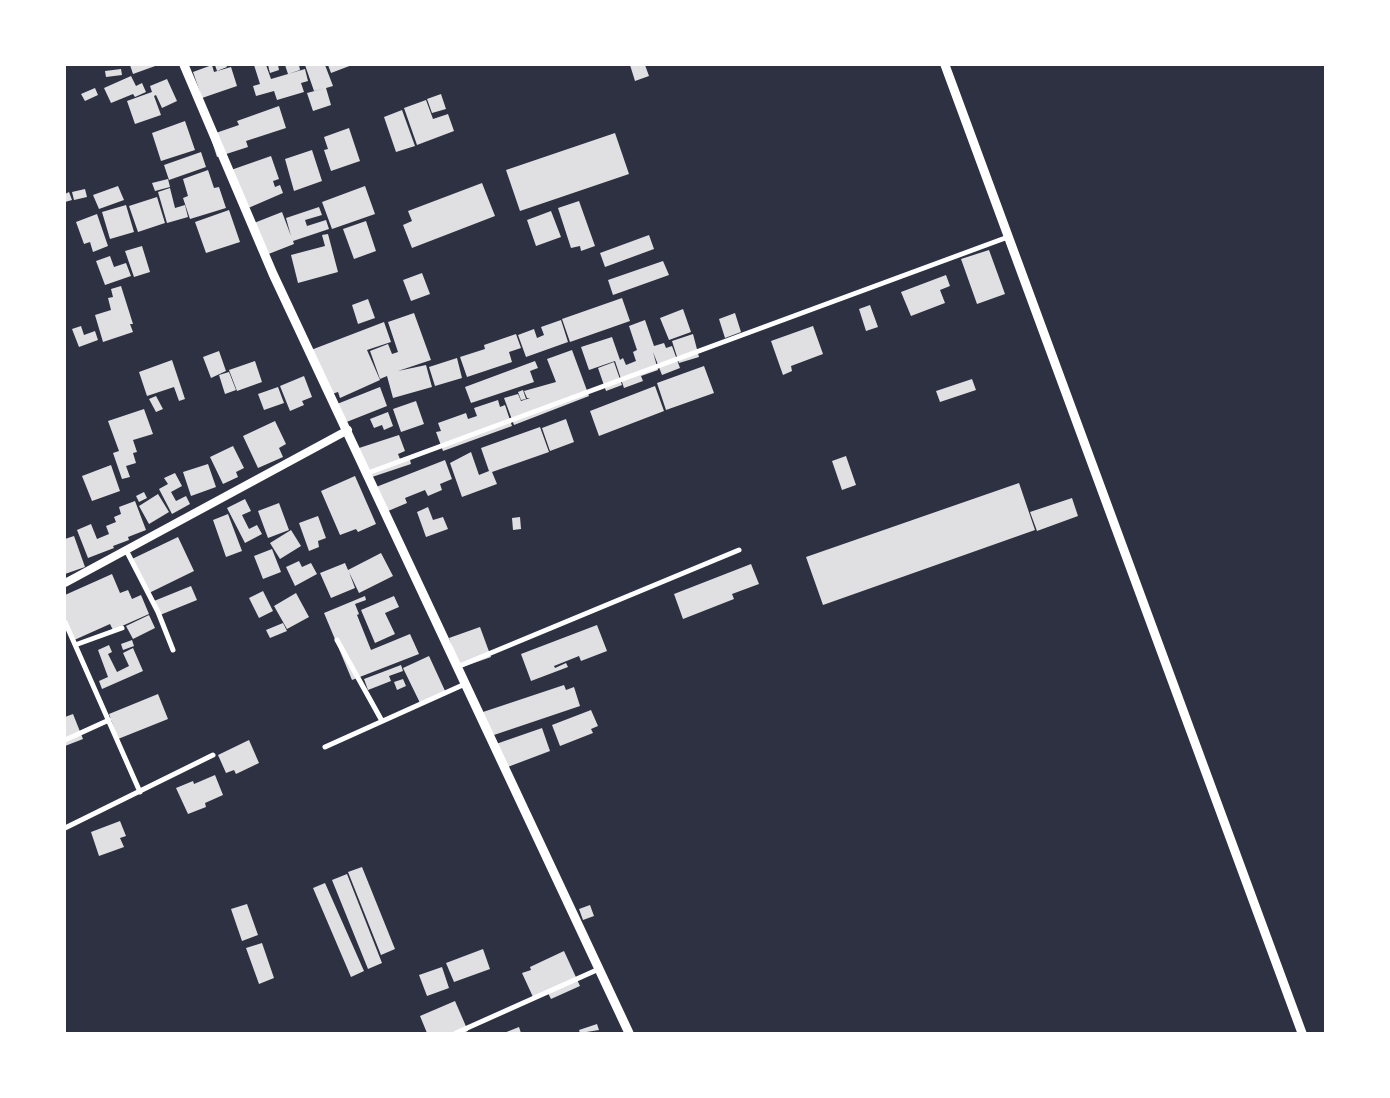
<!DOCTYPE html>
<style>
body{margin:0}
#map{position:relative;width:1390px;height:1098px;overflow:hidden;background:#2d3142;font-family:Roboto,sans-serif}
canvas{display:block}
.frame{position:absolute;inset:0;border:66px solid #fff;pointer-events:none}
</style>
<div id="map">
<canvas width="1390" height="1098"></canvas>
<div class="frame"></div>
</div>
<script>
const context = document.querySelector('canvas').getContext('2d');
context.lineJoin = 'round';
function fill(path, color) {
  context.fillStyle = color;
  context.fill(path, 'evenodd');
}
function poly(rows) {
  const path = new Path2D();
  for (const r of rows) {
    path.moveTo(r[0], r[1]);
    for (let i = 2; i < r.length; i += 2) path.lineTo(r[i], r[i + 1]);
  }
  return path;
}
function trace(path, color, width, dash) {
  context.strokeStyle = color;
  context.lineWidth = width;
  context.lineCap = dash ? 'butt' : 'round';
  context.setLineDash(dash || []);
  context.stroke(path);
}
fill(poly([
 [130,65,158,65,133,74],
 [212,65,214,72,231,67,237,86,202,98,193,72],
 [215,65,226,65,227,67,217,71],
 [254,65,266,65,271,79,305,69,308,81,301,83,304,92,277,100,274,91,256,96,253,86,260,84],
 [268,65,278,65,279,70,270,73],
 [285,65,299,65,300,70,288,74],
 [305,65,325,65,333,86,326,88,331,105,313,111,307,93,326,88,314,91],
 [328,65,352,65,331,73],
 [630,65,645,65,649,76,635,81],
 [121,69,122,75,106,77,105,71],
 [131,76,136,86,142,83,146,92,135,97,133,94,111,103,104,88],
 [167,79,177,101,162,108,156,95,154,96,161,115,135,124,127,101,152,92,150,86],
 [95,88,98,95,85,101,81,94],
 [441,94,446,109,432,113,427,99],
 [426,100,433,119,448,114,454,131,417,145,404,108],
 [279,106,286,128,246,141,248,147,217,157,210,135,239,125,237,121],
 [402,110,415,146,396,152,384,117],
 [185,121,195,150,161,161,152,133],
 [349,128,360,161,331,171,324,150,328,149,324,137],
 [615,133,629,174,520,211,506,170],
 [312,150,322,181,294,191,285,159],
 [201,152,206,167,169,180,164,165],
 [271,156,279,179,273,181,275,187,280,185,283,193,246,209,231,170],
 [208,170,214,188,219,187,226,208,190,219,183,198,188,196,183,179],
 [168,179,170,187,155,191,152,183],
 [482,183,495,216,412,248,403,225,412,221,408,211],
 [118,186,124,200,99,209,93,195],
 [365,186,375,214,332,229,322,202],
 [170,188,175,208,185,205,188,217,167,223,158,192],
 [85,189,87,197,74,200,72,192],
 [69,192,72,200,65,202,65,194],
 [157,197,165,223,138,232,129,206],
 [579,201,595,246,581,251,580,246,571,248,558,208],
 [126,205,134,232,110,239,102,212],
 [319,207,322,215,305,220,307,226,326,220,329,229,293,241,294,244,266,255,254,223,282,212,291,236,286,218],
 [229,210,240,242,206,253,195,222],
 [551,211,561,237,536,246,527,220],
 [97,214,108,246,93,252,90,242,84,244,76,222],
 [366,221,376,251,354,259,343,229],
 [328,234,338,272,298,283,291,255,325,246,322,235],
 [649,235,654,249,605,267,600,253],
 [142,246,150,272,134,277,125,251],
 [989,250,1005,294,977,304,961,259],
 [110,256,114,267,126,263,131,276,105,285,96,261],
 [663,261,669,275,613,295,608,280],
 [422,273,430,294,411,301,403,280],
 [946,275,950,286,940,290,945,303,911,316,901,292],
 [121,286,133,324,130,324,133,332,103,342,95,315,111,310,108,298,113,297,111,289],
 [622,298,630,321,570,342,562,319],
 [368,299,375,318,358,324,352,305],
 [870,305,878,327,866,331,859,309],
 [683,309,691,332,669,340,660,318],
 [414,313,431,360,398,371,426,365,432,387,393,398,387,376,380,379,370,351,388,344,392,354,398,352,388,322],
 [735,313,741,332,725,338,719,319],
 [561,320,568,342,526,357,518,335,534,329,537,338,544,335,541,327],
 [645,320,654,346,664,343,666,348,672,346,680,368,662,375,653,352,658,370,641,376,643,381,624,388,615,361,589,370,581,347,612,337,620,360,623,358,626,365,636,361,633,352,637,350,629,326],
 [384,322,391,342,367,350,380,380,340,398,338,392,329,395,311,350],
 [81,326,84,335,95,331,98,340,79,347,72,329],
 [813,326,823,354,791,366,792,371,783,375,771,341],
 [516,334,521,348,509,352,512,362,467,377,460,357,485,349,484,345],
 [693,334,699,357,679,363,672,341],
 [572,350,589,396,514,425,504,398,518,394,521,401,530,398,527,398,524,391,556,382,547,359],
 [219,351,226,371,211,378,203,357],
 [457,358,462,378,435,386,429,367],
 [172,360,185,399,179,401,174,387,147,396,139,372],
 [255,361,262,382,237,391,229,370],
 [535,361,538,368,530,371,534,382,471,403,465,387],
 [614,362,622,385,606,391,598,368],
 [704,366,714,393,666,410,657,383],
 [229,372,236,390,225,394,219,375],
 [304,376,312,397,302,401,304,405,290,411,280,386],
 [972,379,976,390,940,402,936,391],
 [655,386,664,411,599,436,590,411],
 [278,387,284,403,264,410,258,394],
 [380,387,387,406,344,423,337,404],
 [523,390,526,399,521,400,518,392],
 [156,396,163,409,156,412,149,399],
 [498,400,500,407,505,405,512,426,443,451,436,432,441,431,438,423,466,413,468,419,477,416,474,408],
 [416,401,424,424,401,432,393,409],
 [144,409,153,434,133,440,137,452,133,453,136,463,126,466,130,477,122,479,113,453,119,451,108,421],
 [388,412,393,426,384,430,382,425,374,428,370,419],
 [566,419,574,442,550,451,542,428],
 [275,421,286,444,279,448,283,457,258,468,243,436],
 [540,427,549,452,492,472,497,484,462,497,450,463,471,452,479,475,489,471,481,448],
 [399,435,405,451,398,454,400,459,409,456,411,464,366,479,356,449],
 [233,446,244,468,236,472,238,477,223,484,210,457],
 [846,456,856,485,842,490,832,461],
 [445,460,452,479,440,484,442,490,428,496,425,490,405,498,407,503,381,514,371,489],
 [208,464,216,487,191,496,183,472],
 [111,465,120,491,92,501,82,476],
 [175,473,182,486,171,492,176,501,186,496,190,504,172,514,159,489,168,484,164,478],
 [355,476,376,524,358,532,356,529,340,535,321,491],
 [1019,483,1035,530,823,605,806,557],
 [144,492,147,498,139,502,136,496],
 [158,494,169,512,149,524,139,506],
 [1072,498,1078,516,1037,531,1030,512],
 [245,499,251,511,242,515,249,529,257,525,262,534,245,543,227,508],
 [135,501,146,530,128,537,129,540,113,546,114,548,88,558,77,530,91,524,97,539,109,534,106,526,116,522,114,517,121,514,119,507],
 [279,503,289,530,268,538,258,511],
 [428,507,433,520,443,517,448,529,426,537,417,512],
 [228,514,242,551,226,557,213,520],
 [318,516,326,538,318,541,319,547,309,551,299,523],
 [520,517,521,529,513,530,512,518],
 [291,530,301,546,280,559,270,543],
 [74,536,85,567,65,574,65,539],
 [178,537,194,571,149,593,132,559],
 [272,549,281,572,263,579,254,556],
 [381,553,393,576,359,593,349,572,355,588,331,598,320,573,345,563,348,570],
 [299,561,302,567,311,563,317,574,295,586,286,567],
 [751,564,759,584,732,594,734,599,683,619,674,594],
 [112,574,120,593,128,590,132,599,141,595,149,614,113,630,110,624,72,641,65,625,65,595],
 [191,586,197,600,160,615,154,601],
 [263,591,273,611,259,618,249,598],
 [296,593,309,617,287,629,274,606],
 [365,596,366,600,355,604,359,614,357,615,371,650,410,634,419,654,352,680,324,613],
 [394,596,399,607,385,613,395,634,375,643,361,610],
 [149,615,155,628,133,639,126,626],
 [283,623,287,631,270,638,266,630],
 [597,625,607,651,581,661,579,656,554,666,555,668,566,663,568,667,531,681,521,654],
 [480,627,491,657,460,668,449,638],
 [132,640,134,646,123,650,121,644],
 [109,645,112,652,108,654,117,672,129,666,123,653,133,648,143,671,102,689,99,681,108,677,98,650],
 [429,656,446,693,421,705,403,668],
 [401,665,403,671,389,676,391,681,368,690,364,679],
 [403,679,406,686,397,690,394,682],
 [564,685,566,690,574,687,580,706,488,737,480,713],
 [158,694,168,719,118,739,109,714],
 [591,710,598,726,591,729,593,733,560,746,552,725],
 [73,714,83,739,65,746,65,717],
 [542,728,550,751,505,768,496,744],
 [249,740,259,763,236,774,234,770,226,773,218,755],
 [215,775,223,795,205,803,206,807,188,814,176,788,193,781,194,784],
 [120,821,126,836,120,838,124,847,99,856,91,832],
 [362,867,395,949,381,955,348,872],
 [347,874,382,963,368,969,332,880],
 [325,883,364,971,351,977,313,888],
 [247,904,258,935,242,941,231,909],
 [590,905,594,916,583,920,579,909],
 [262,943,274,978,259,984,246,948],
 [483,949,490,969,454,982,446,963],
 [564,951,580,986,551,999,547,991,533,997,522,973,531,970,530,967],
 [442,967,449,988,427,996,419,975],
 [455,1001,468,1031,463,1033,427,1033,420,1016],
 [597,1024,599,1030,580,1033,579,1030],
 [519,1027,521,1033,504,1033]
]), '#e0e0e3');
trace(poly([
 [368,473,1008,237],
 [126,550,158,612,173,650],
 [65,622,140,792],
 [337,640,382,721],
 [75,645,122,628],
 [457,667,739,550],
 [65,740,109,720],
 [325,747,465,684],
 [65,828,213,755],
 [456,1033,599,969]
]), '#fff', 5);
trace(poly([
 [65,583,348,430]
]), '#fff', 8);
trace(poly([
 [184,65,273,274,629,1033],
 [945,65,1302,1033]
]), '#fff', 9);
</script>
